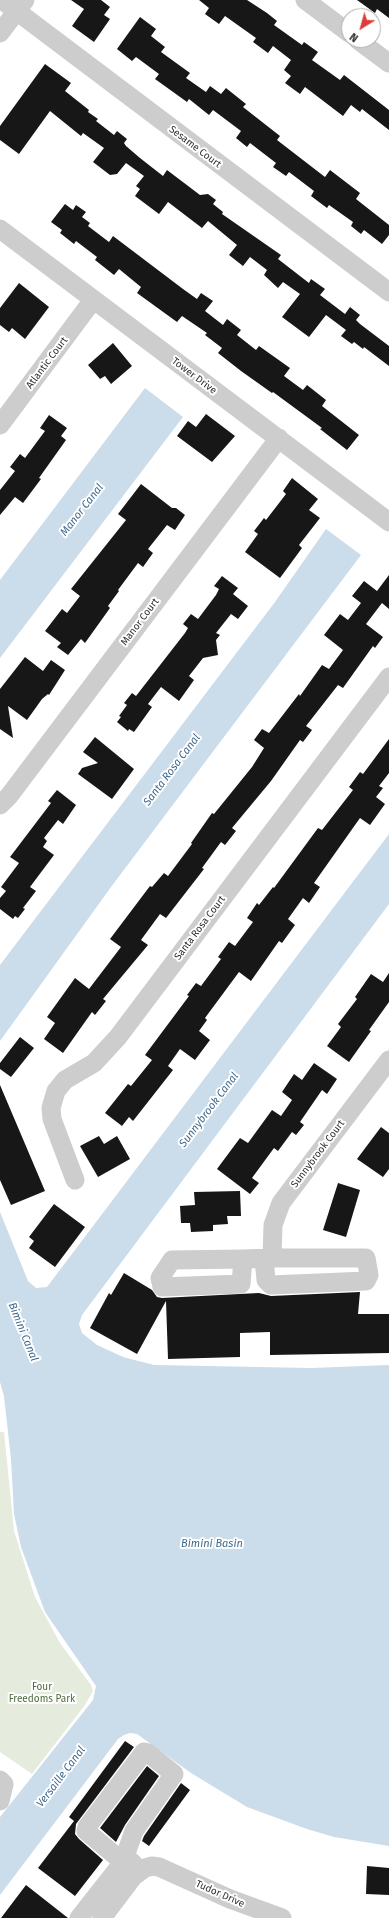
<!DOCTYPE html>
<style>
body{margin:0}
#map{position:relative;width:389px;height:1918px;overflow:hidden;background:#fff;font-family:"Fira Sans",sans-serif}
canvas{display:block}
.north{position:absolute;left:341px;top:8px;width:40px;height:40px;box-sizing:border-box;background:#fff;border:1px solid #acacac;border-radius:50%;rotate:217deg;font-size:11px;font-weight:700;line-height:16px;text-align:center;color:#303030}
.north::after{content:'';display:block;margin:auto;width:14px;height:18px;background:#de3b3a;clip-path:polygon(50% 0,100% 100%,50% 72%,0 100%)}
</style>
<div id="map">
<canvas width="389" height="1918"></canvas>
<div class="north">N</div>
</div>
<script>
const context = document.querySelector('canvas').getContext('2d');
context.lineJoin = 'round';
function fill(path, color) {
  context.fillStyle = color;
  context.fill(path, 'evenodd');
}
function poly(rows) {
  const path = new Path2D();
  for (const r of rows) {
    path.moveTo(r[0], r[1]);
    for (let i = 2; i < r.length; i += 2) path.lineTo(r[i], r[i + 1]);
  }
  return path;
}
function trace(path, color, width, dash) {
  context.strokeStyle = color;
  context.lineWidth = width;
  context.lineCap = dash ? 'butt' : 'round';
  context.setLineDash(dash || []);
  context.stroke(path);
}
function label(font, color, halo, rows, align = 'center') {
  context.font = font + ' "Fira Sans",sans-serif';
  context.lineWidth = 4;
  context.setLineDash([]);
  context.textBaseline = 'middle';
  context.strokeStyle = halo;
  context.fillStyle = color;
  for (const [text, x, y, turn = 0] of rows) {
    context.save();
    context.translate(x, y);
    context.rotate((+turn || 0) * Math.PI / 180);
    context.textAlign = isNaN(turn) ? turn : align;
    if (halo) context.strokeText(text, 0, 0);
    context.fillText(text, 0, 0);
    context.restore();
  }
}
fill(poly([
 [0,1432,4,1432,14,1531,35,1597,60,1643,91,1685,93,1691,85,1705,32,1774,0,1752]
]), '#e5ecde');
fill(poly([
 [145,388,183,417,0,658,0,580],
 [326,529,361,555,111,887,0,1041,0,965,275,602],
 [389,834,389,904,82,1315,79,1324,82,1333,97,1345,123,1357,154,1365,311,1368,389,1365,389,1846,334,1837,307,1829,247,1807,191,1773,137,1734,130,1733,124,1735,118,1739,0,1895,0,1817,93,1700,96,1686,45,1612,21,1547,14,1514,11,1459,4,1396,0,1382,0,1212,28,1281,36,1288,47,1287]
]), '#cbdceb');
fill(poly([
 [71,0,101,0,110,7,104,15,110,19,94,42,72,26,84,9],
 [199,0,247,0,267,13,277,21,274,25,302,45,304,42,318,52,312,60,340,80,344,75,389,110,389,130,362,109,360,112,351,105,343,116,305,87,300,94,285,83,291,76,284,70,291,60,273,46,268,53,253,42,256,38,225,16,219,24,205,14,209,8],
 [357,0,389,0,389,18,377,9,375,13],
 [140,17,156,29,151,36,165,47,161,52,190,73,186,78,206,92,210,86,221,94,226,88,246,104,243,107,280,136,277,140,325,177,330,170,360,193,356,199,389,225,389,235,382,244,364,230,361,234,351,226,353,222,329,205,327,208,311,196,314,191,289,172,286,176,273,167,276,163,250,143,247,147,236,138,241,131,213,110,209,115,189,99,187,102,155,79,159,74,136,57,132,61,117,49],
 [45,64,71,83,65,91,89,110,88,112,98,119,96,121,114,135,117,131,127,139,124,143,126,146,140,158,163,176,167,170,200,195,208,194,216,200,213,204,223,212,222,214,281,255,278,259,309,283,311,279,325,289,320,295,345,314,350,307,360,315,356,320,360,324,389,346,389,366,364,347,363,349,354,342,352,344,341,336,346,330,326,315,309,337,282,317,300,294,283,282,278,288,264,275,267,270,250,257,243,266,229,255,237,245,208,221,202,228,168,202,159,214,135,196,140,189,136,186,144,176,126,163,117,174,110,175,93,162,104,148,83,133,81,136,50,111,19,154,0,140,0,126],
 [65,204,73,210,76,205,86,212,82,217,90,223,88,226,109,242,113,236,183,289,197,299,201,293,213,301,205,311,223,325,227,319,241,330,237,335,256,350,259,346,290,368,284,376,303,390,307,385,326,400,322,406,359,435,347,450,320,429,322,428,273,392,272,393,241,371,218,353,222,348,205,335,207,333,182,316,177,322,137,293,141,287,119,269,114,275,95,260,97,257,76,241,74,244,60,233,62,230,51,222],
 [19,283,49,307,25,339,12,328,9,332,0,325,0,308],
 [113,343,132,366,111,384,105,376,100,379,88,365],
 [206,414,235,436,212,462,177,436,188,421,196,427],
 [49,415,67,428,61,436,66,440,39,478,41,479,23,503,15,497,0,515,0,490,15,471,10,467,20,454,25,458,45,431,40,428],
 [292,478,318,499,309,510,320,518,299,545,302,548,280,578,245,552,258,534,254,531,264,518,266,520,286,494,283,491],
 [141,484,172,508,176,508,185,515,175,530,167,525,148,549,153,553,143,567,138,563,118,590,119,591,108,606,110,608,85,643,81,639,68,655,57,647,61,643,45,631,62,609,67,613,80,596,71,589,126,520,118,514],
 [389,575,389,609,382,603,366,624,383,637,375,648,373,646,343,688,338,685,306,726,312,730,303,742,300,740,271,781,232,828,236,831,225,845,221,842,202,868,204,869,166,918,160,914,141,940,148,945,103,999,106,1001,95,1015,92,1012,63,1053,44,1039,55,1023,47,1017,75,978,89,989,121,947,110,939,150,886,152,887,164,873,168,876,192,844,191,843,212,813,214,814,252,767,264,748,254,740,262,729,269,733,299,694,300,696,322,665,329,669,343,650,324,635,340,614,348,620,361,603,352,596,364,581,377,591],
 [222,576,238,588,233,594,248,606,238,619,231,614,216,633,220,635,216,640,218,655,203,658,189,676,194,680,179,701,161,687,148,704,152,707,134,732,129,729,128,731,117,722,121,717,119,716,127,705,124,703,132,693,136,696,185,633,188,628,183,624,191,614,198,619,216,595,219,589,214,586],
 [25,657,43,671,51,660,65,670,49,695,48,694,42,699,27,720,8,706,13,738,0,729,0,689],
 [95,737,134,769,112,799,78,774,82,768,98,763,83,752],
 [389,739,389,773,379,786,383,788,376,797,385,804,370,825,360,818,314,883,320,887,309,903,303,898,288,919,295,925,282,943,279,941,251,981,239,972,205,1018,207,1020,199,1031,210,1040,195,1060,180,1049,168,1066,173,1070,133,1121,129,1117,122,1126,105,1113,128,1084,131,1086,152,1060,145,1055,189,996,187,995,196,983,201,986,221,959,218,957,229,942,235,946,253,922,247,918,257,903,259,905,273,887,274,888,318,828,322,830,353,790,349,787,360,772,363,774],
 [57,790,76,805,63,824,58,820,44,838,47,841,43,847,54,855,30,887,36,891,23,908,25,909,18,918,15,916,13,919,0,909,0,898,6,891,1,887,19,863,10,857,51,803,48,801],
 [389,973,389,1002,369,1030,371,1031,349,1062,327,1046,341,1027,338,1024,357,999,355,997,371,974,383,982],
 [20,1037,34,1048,11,1077,0,1069,0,1063],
 [314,1063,337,1079,327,1094,322,1090,300,1122,304,1125,296,1135,292,1132,278,1151,274,1148,252,1178,259,1183,250,1194,217,1169,240,1138,248,1143,272,1110,281,1116,292,1100,282,1092,294,1074,302,1080],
 [0,1085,45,1191,11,1205,0,1180],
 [381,1127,389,1133,389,1169,383,1177,357,1159],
 [99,1136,104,1144,117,1136,130,1159,98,1177,80,1146],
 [338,1183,360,1190,346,1237,323,1230],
 [240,1191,241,1216,227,1216,228,1224,213,1225,213,1231,191,1232,190,1223,181,1223,180,1206,195,1205,194,1192],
 [54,1204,85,1227,55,1267,29,1248,34,1241,29,1237],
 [124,1273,152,1290,157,1297,162,1298,259,1293,271,1296,360,1292,358,1314,389,1314,389,1353,270,1355,270,1332,240,1333,240,1357,168,1359,166,1301,137,1354,90,1328,109,1293,111,1295],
 [125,1741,134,1747,76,1824,75,1834,79,1839,103,1860,75,1896,38,1868,74,1821,69,1817],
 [147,1766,159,1776,125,1825,116,1842,100,1828],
 [181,1783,190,1790,149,1846,142,1841,144,1836],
 [367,1866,389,1868,389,1895,366,1894],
 [26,1885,68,1918,1,1918]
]), '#171717');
trace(poly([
 [2,0,389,292],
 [305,0,349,33],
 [0,33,25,0],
 [358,40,389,63],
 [0,229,389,522],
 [0,425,93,300],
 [0,805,9,796,279,438],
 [75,1180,52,1119,51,1108,56,1091,65,1080,94,1063,118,1037,389,677],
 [272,1258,273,1225,281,1203,389,1060],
 [243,1259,241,1284,162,1287,160,1278,172,1260,243,1259,272,1258,366,1258,369,1275,366,1281,271,1285,266,1280,264,1259],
 [144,1752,148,1753,174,1774,134,1831,123,1862,86,1831,87,1827,144,1752],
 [0,1780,4,1784,0,1801],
 [79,1918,123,1862,129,1860,133,1863],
 [102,1918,133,1877,145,1868,152,1866,159,1867,230,1899,282,1918]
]), '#cdcdcd', 19);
label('10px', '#303030', '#fff', [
 ["Sesame Court",195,147,37],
 ["Atlantic Court",47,363,-53],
 ["Tower Drive",194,376,37],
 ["Manor Court",140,622,-53],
 ["Santa Rosa Court",200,928,-53],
 ["Sunnybrook Court",318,1154,-53],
 ["Tudor Drive",220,1894,24]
]);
label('10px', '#4f6a3e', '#fff', [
 ["Four",42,1687],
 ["Freedoms Park",42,1699]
]);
label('italic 11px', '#406a8f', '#fff', [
 ["Manor Canal",82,510,-52],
 ["Santa Rosa Canal",172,770,-53],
 ["Sunnybrook Canal",209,1110,-53],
 ["Bimini Canal",23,1332,68],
 ["Bimini Basin",212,1544],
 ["Versaille Canal",61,1777,-53]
]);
</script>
